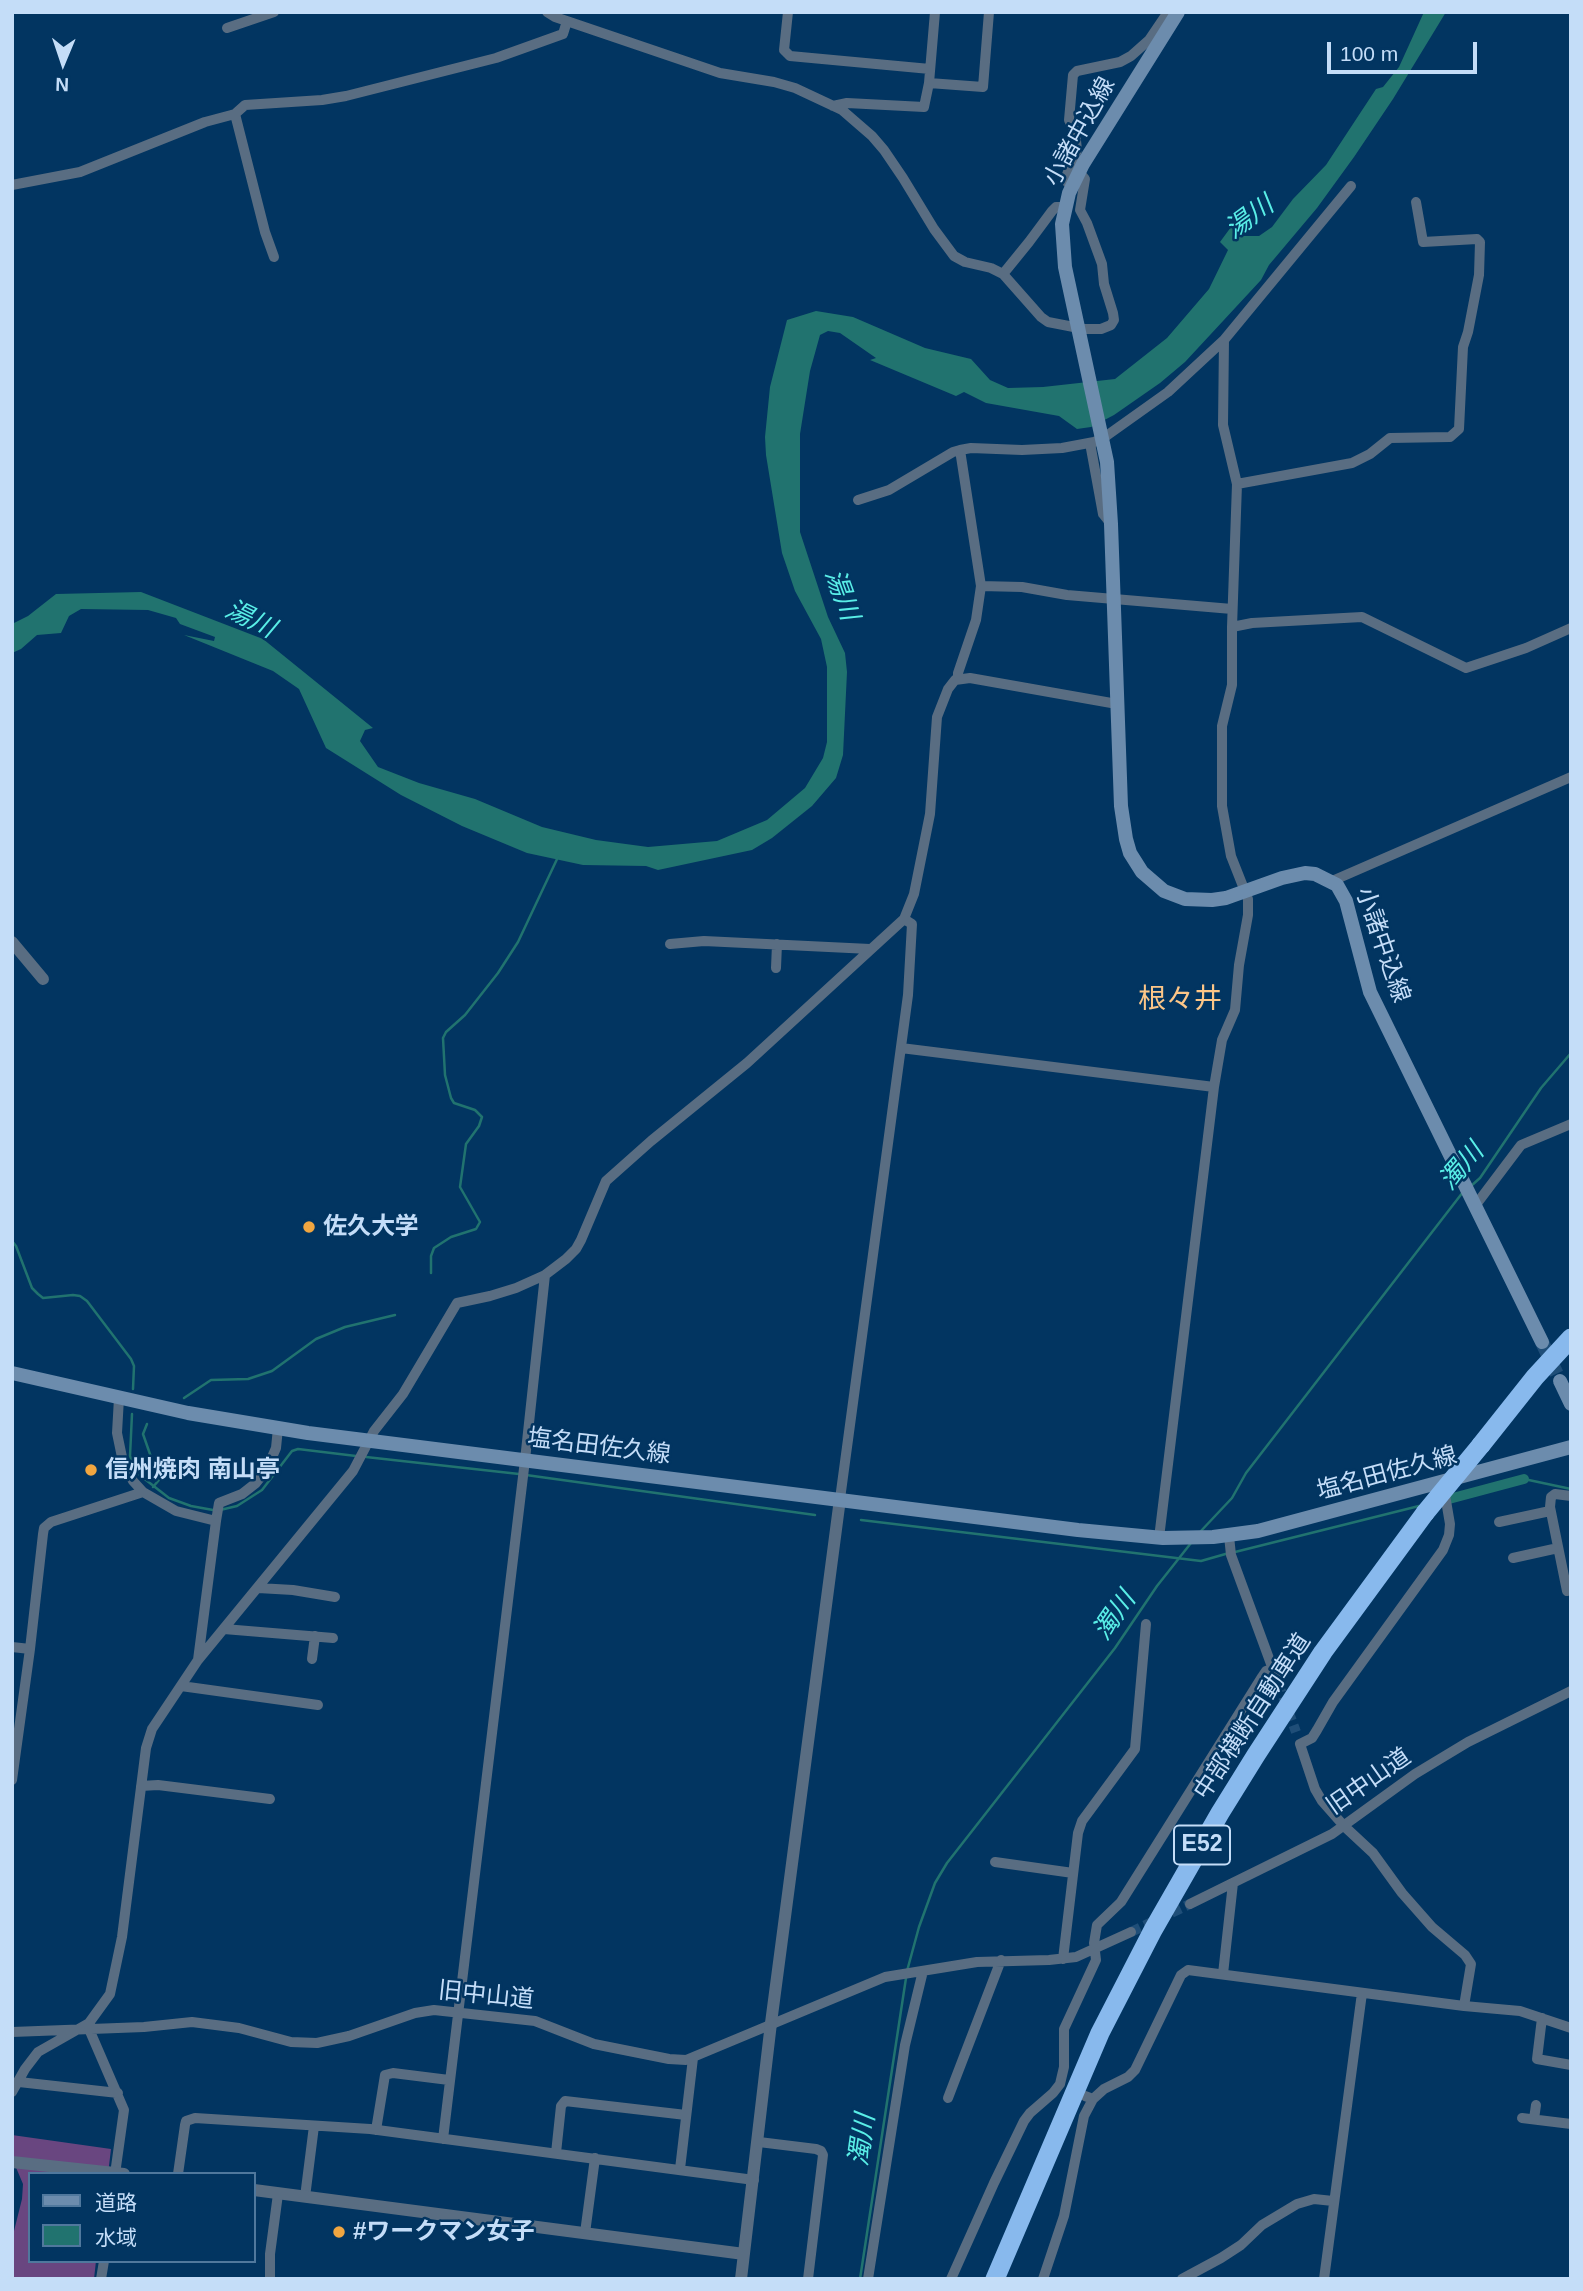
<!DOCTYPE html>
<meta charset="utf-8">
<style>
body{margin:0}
#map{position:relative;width:1583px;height:2291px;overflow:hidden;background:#023561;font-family:Arial,"Noto Sans JP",sans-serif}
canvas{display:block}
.frame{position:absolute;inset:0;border:14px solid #c4ddf8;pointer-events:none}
.legend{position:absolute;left:28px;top:2172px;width:228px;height:91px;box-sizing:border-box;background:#023561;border:2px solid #50789d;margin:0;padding:9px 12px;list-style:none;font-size:21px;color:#c4ddf8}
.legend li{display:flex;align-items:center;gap:14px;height:35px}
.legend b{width:35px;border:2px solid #50789d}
.north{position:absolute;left:28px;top:28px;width:70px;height:70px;-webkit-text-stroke:5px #023561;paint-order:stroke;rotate:182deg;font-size:19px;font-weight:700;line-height:28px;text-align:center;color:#c4ddf8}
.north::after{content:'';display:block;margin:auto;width:24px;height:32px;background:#c4ddf8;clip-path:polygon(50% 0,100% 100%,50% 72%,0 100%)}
.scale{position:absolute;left:1327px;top:42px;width:150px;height:32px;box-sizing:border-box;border:4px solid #c4ddf8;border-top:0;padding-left:9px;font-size:21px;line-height:24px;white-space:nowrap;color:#c4ddf8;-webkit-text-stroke:5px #023561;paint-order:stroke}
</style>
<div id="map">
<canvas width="1583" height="2291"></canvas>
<div class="frame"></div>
<ul class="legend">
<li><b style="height:9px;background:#6c8cad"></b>道路</li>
<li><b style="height:19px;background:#21736f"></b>水域</li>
</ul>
<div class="north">N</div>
<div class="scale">100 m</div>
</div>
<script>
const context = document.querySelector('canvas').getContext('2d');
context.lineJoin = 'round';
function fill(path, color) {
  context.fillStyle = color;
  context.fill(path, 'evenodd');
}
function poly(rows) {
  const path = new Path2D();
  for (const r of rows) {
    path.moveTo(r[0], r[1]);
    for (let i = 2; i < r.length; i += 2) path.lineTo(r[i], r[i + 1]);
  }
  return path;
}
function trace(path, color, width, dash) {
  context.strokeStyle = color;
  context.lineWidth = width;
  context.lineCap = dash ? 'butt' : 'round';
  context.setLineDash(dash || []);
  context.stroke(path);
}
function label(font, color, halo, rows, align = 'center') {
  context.font = font + ' Arial,"Noto Sans JP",sans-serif';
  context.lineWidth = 5;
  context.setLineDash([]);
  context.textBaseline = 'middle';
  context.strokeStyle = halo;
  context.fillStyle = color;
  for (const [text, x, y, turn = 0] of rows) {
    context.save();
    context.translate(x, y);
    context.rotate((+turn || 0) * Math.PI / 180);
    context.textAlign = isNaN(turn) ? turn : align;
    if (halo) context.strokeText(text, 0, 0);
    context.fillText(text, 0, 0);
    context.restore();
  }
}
fill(poly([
 [12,2135,111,2149,108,2174,30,2174,30,2261,96,2261,94,2279,12,2279,12,2239,22,2199,23,2184,12,2158]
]), '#694680');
fill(poly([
 [1424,12,1446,12,1393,99,1354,157,1317,208,1269,265,1261,280,1185,362,1160,383,1114,415,1091,427,1077,429,1059,416,986,403,964,392,956,396,870,360,876,358,840,333,828,331,820,335,810,371,800,434,800,532,828,617,845,653,847,672,843,755,836,778,812,806,772,838,752,850,658,870,646,866,583,865,527,853,462,826,401,795,326,748,299,689,273,671,184,635,214,641,215,637,180,624,176,618,148,610,81,609,69,616,61,633,37,635,21,649,12,653,12,624,28,616,56,594,141,592,263,639,373,728,365,730,360,741,378,767,419,783,475,799,542,827,596,840,648,847,717,841,767,820,805,788,823,758,827,742,827,667,821,639,795,591,782,553,766,455,765,437,770,387,787,320,816,311,853,317,925,348,971,359,990,380,1008,388,1043,387,1115,379,1167,338,1209,289,1228,250,1220,242,1231,227,1241,236,1259,236,1272,227,1293,199,1326,165,1376,89,1383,87,1399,67]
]), '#21736f');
trace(poly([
 [1471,1186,1480,1178,1541,1088,1571,1053],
 [12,1241,16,1246,32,1288,38,1294,43,1298,73,1295,80,1296,87,1301,131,1359,134,1366,133,1389],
 [431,1273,431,1256,434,1248,451,1237,476,1229,480,1222,460,1187,466,1144,479,1126,482,1117,475,1110,454,1103,451,1098,445,1075,443,1038,446,1032,465,1015,498,973,518,942,558,857],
 [184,1398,211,1380,248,1379,272,1371,316,1339,345,1327,395,1315],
 [132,1414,130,1456,137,1473,169,1498,191,1506,213,1510],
 [147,1424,143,1434,159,1480,153,1487],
 [366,1457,519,1474],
 [526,1475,815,1515],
 [1524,1479,1571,1489],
 [220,1510,237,1506,262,1490,292,1451,298,1449,356,1456],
 [861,1520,1201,1561,1229,1553],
 [1200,1532,1232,1498,1246,1473,1463,1192],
 [1235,1552,1419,1506],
 [907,1971,919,1927,935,1883,947,1863,1115,1648,1157,1586,1191,1543],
 [860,2279,906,1978]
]), '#21736f', 2.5);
trace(poly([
 [1449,1499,1524,1479]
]), '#21736f', 10);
trace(poly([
 [1278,1683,1296,1732],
 [1131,1932,1190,1904]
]), '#1f4e78', 10, [10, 5]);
trace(poly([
 [1542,1342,1560,1381]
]), '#1f4e78', 14, [14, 7]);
trace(poly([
 [547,12,555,17,720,73,774,82,795,88,842,110,872,136,884,150,903,178,934,229,954,256,965,262,991,268,1003,274,1041,317,1048,322,1084,329,1101,329,1111,325,1114,320,1113,313,1104,284,1102,264,1087,223,1080,210,1085,179,1079,172],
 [788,12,784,50,790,56,930,69],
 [227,28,274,12],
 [929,83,983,87,989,12],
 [833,106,847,103,924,107,929,83,935,12],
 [235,114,265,232,274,257],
 [12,185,80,172,205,122,235,114,245,105,322,100,346,96,496,58,563,34,567,21],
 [1072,186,1067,182,1066,177,1077,150,1075,131,1069,120,1073,75,1077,71,1120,62,1131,56,1149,40,1168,12],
 [1003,274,1029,242,1052,211,1056,207,1064,207],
 [1224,340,1223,425,1237,484,1232,627,1252,623,1362,617,1466,668,1526,648,1571,628],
 [1090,443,1103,514,1111,524],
 [960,450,971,448,1022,450,1062,448,1094,442,1102,439,1168,392,1224,340,1351,186],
 [1237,484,1352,463,1370,454,1390,438,1450,437,1459,429,1463,347,1468,332,1479,275,1480,242,1477,239,1423,242,1416,202],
 [858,500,889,490,953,452,960,450,981,586,976,620,958,673,958,679],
 [981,586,1022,587,1067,595,1232,609],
 [1332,881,1571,777],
 [670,944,704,941,870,949],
 [776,968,777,944],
 [901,1048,1214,1087],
 [1475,1206,1521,1145,1571,1124],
 [119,1398,117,1433,123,1462,133,1481,143,1492],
 [1444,1489,1450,1524,1449,1535,1443,1550,1333,1702,1317,1730,1312,1738,1300,1744,1315,1789,1322,1801,1344,1826,1373,1853,1402,1893,1432,1927,1465,1955,1471,1964,1464,2006],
 [840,1499,908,995,912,924,904,919],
 [216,1521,219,1503,242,1494,256,1483,267,1469,276,1448,278,1428],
 [1499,1522,1550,1511],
 [1229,1536,1231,1555,1278,1683],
 [1159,1538,1214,1087,1222,1040,1235,1010,1239,965,1248,915,1248,899,1231,856,1222,806,1222,726,1232,685,1232,627],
 [1513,1558,1558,1548],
 [258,1588,293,1590,335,1597],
 [1567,1591,1550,1507,1551,1497,1555,1494,1571,1496],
 [224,1629,333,1638],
 [12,1647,30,1649],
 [312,1659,315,1636],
 [181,1686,318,1705],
 [12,1780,30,1649,43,1534,44,1528,51,1522,143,1492,176,1511,216,1521,198,1660],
 [141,1786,158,1785,270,1799],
 [995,1862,1073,1873],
 [1190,1904,1332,1834,1415,1774,1468,1742,1571,1691],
 [1063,1959,1078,1833,1082,1821,1135,1749,1146,1624],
 [1223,1974,1233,1883],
 [1542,2018,1537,2059,1571,2065],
 [89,2029,124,2110,115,2174],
 [12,2032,144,2027,192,2022,239,2028,291,2042,317,2043,349,2036,415,2013,434,2010,535,2021,594,2044,669,2059,686,2060,885,1977,977,1962,1049,1960,1076,1957,1131,1932],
 [19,2082,118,2093],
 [12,2092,25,2069,38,2052,89,2023,110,1994,122,1937,146,1748,152,1729,198,1660,353,1471,374,1431,403,1394,457,1303,490,1296,516,1288,545,1275,566,1259,576,1249,581,1240,606,1181,651,1141,747,1063,904,919,914,894,930,814,937,717,948,689,955,680,970,678,1117,704],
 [948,2098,1001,1960],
 [1093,2099,1104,2089,1128,2077,1135,2070,1181,1975,1188,1970,1464,2006,1520,2011,1571,2028],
 [1522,2118,1571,2124],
 [1534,2119,1536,2105],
 [376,2130,385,2075,393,2073,449,2080],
 [443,2139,525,1460,545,1275],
 [759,2142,816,2149,821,2151,823,2155,808,2279],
 [556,2153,561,2106,565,2101,686,2115],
 [680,2169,693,2058],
 [178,2174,185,2125,186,2121,195,2118,370,2129,754,2180],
 [305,2197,314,2126],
 [585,2233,595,2158],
 [101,2279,104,2261],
 [270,2279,270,2254,278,2194],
 [868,2279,905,2045,923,1971],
 [951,2279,994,2183,1024,2121,1030,2113,1053,2093,1060,2084,1064,2067,1064,2029,1096,1960,1094,1943,1097,1925,1121,1902,1262,1677,1266,1671,1272,1669],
 [1043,2279,1064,2216,1084,2116,1093,2099,1085,2096],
 [1182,2279,1221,2258,1241,2245,1262,2225,1297,2204,1314,2199,1333,2201],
 [1324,2279,1362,1993]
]), '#596d82', 10);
trace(poly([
 [12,942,43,979],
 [12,2162,124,2174],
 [254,2190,744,2254],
 [741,2279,771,2023,840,1499]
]), '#596d82', 12);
trace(poly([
 [1178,12,1083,164,1069,193,1062,224,1065,267,1107,462,1111,524,1121,806,1126,839,1130,853,1142,872,1164,891,1185,899,1212,900,1226,898,1282,878,1305,873,1315,874,1337,885,1346,901,1370,992,1542,1342],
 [12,1373,188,1413,308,1433,1078,1530,1163,1538,1213,1537,1258,1531,1571,1447],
 [1560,1381,1571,1404]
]), '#6c8cad', 14);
trace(poly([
 [1481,1445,1535,1377,1571,1338],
 [995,2279,1100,2033,1153,1930,1220,1813,1256,1755,1323,1652,1425,1513]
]), '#88b9ed', 19);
trace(poly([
 [1425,1513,1481,1445]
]), '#88b9ed', 19);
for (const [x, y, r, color] of [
 [309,1227,7,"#f1a640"],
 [91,1470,7,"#f1a640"],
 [339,2232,7,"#f1a640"]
]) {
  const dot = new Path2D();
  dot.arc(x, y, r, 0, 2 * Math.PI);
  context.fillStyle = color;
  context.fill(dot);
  trace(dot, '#023561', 2.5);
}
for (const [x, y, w] of [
 [1202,1845,56]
]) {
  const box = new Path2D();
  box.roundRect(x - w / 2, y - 19.5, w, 39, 5);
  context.fillStyle = '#023561';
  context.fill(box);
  trace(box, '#c4ddf8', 2);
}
label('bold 23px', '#c4ddf8', null, [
 ["E52",1202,1845]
]);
label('24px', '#c4ddf8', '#023561', [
 ["小諸中込線",1080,132,-61],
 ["小諸中込線",1382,945,71],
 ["塩名田佐久線",599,1447,7],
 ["塩名田佐久線",1387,1474,-15],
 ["中部横断自動車道",1253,1717,-57],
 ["旧中山道",1369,1782,-35],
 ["旧中山道",486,1996,6]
]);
label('bold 24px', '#c4ddf8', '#023561', [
 ["佐久大学",323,1227],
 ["信州焼肉 南山亭",105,1470],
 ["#ワークマン女子",353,2232]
], 'left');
label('italic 26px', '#59eee7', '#023561', [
 ["湯川",1250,218,-36],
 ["湯川",841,595,70],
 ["湯川",250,620,26],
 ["濁川",1462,1167,-49],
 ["濁川",1115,1616,-55],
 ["濁川",863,2140,-82]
]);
label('28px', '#fcc688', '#023561', [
 ["根々井",1180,1000]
]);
</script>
